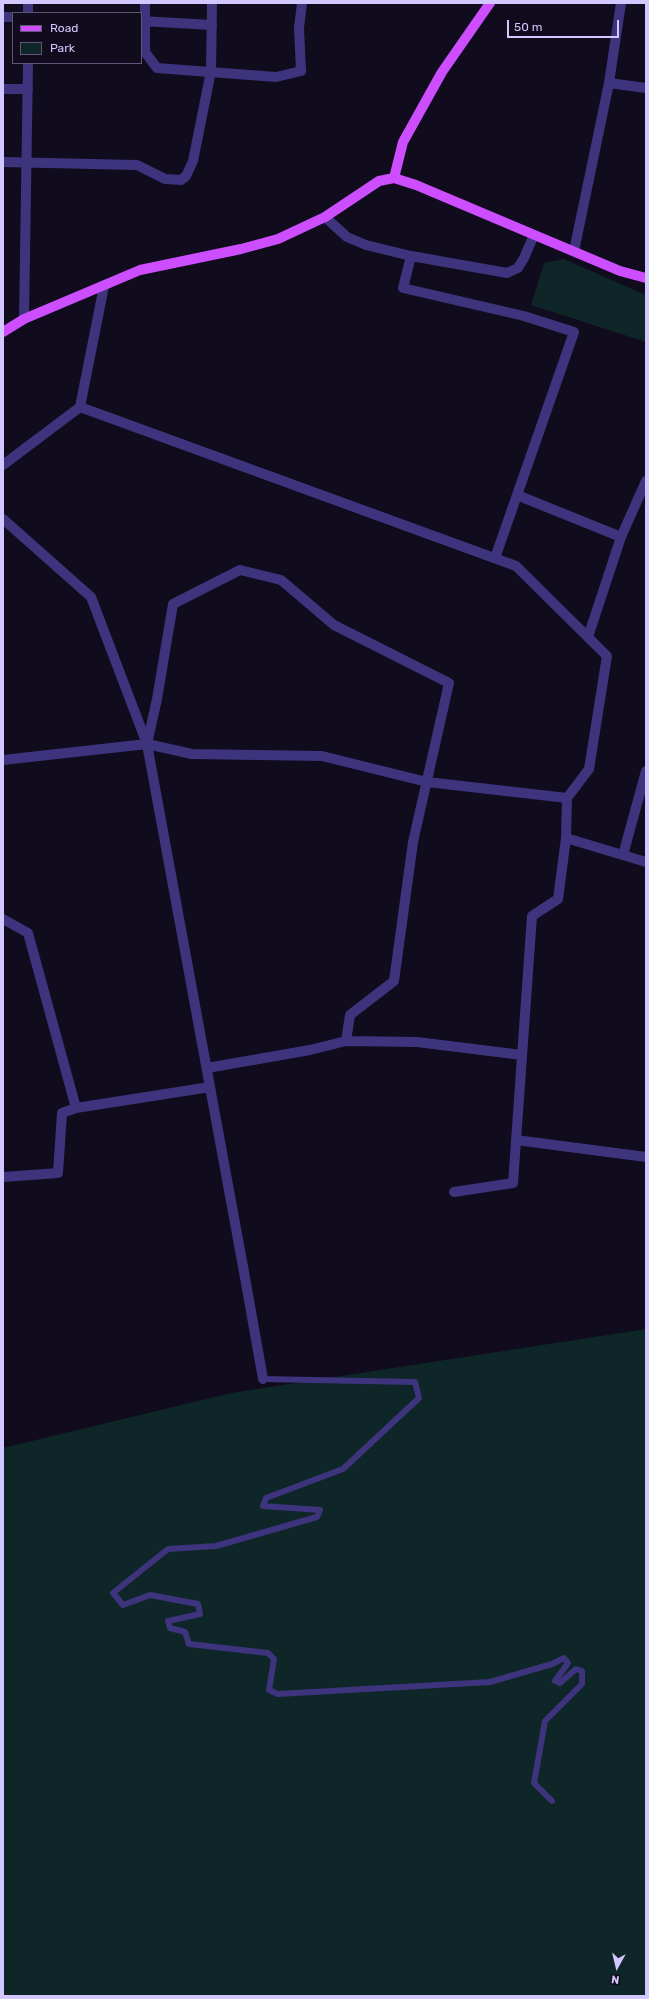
<!DOCTYPE html>
<style>
body{margin:0}
#map{position:relative;width:649px;height:1999px;overflow:hidden;background:#100b1d;font-family:Rubik,sans-serif}
canvas{display:block}
.frame{position:absolute;inset:0;border:4px solid #d2c7ff;pointer-events:none}
.legend{position:absolute;left:12px;top:12px;width:130px;height:52px;box-sizing:border-box;background:#100b1d;border:1px solid #5e5677;margin:0;padding:5px 7px;list-style:none;font-size:12px;color:#d2c7ff}
.legend li{display:flex;align-items:center;gap:8px;height:20px}
.legend b{width:20px;border:1px solid #5e5677}
.north{position:absolute;left:597px;top:1947px;width:40px;height:40px;-webkit-text-stroke:3px #100b1d;paint-order:stroke;rotate:188deg;font-size:11px;font-weight:700;line-height:16px;text-align:center;color:#d2c7ff}
.north::after{content:'';display:block;margin:auto;width:14px;height:18px;background:#d2c7ff;clip-path:polygon(50% 0,100% 100%,50% 72%,0 100%)}
.scale{position:absolute;left:507px;top:20px;width:112px;height:18px;box-sizing:border-box;border:2px solid #d2c7ff;border-top:0;padding-left:5px;font-size:12px;line-height:14px;white-space:nowrap;color:#d2c7ff;-webkit-text-stroke:3px #100b1d;paint-order:stroke}
</style>
<div id="map">
<canvas width="649" height="1999"></canvas>
<div class="frame"></div>
<ul class="legend">
<li><b style="height:5px;background:#cc4eff"></b>Road</li>
<li><b style="height:11px;background:#0e2627"></b>Park</li>
</ul>
<div class="north">N</div>
<div class="scale">50 m</div>
</div>
<script>
const context = document.querySelector('canvas').getContext('2d');
context.lineJoin = 'round';
function fill(path, color) {
  context.fillStyle = color;
  context.fill(path, 'evenodd');
}
function poly(rows) {
  const path = new Path2D();
  for (const r of rows) {
    path.moveTo(r[0], r[1]);
    for (let i = 2; i < r.length; i += 2) path.lineTo(r[i], r[i + 1]);
  }
  return path;
}
function trace(path, color, width, dash) {
  context.strokeStyle = color;
  context.lineWidth = width;
  context.lineCap = dash ? 'butt' : 'round';
  context.setLineDash(dash || []);
  context.stroke(path);
}
fill(poly([
 [564,259,646,295,646,342,531,305,544,263],
 [646,1329,646,1996,3,1996,3,1448,231,1393]
]), '#0e2627');
trace(poly([
 [263,1379,415,1382,419,1398,343,1469,266,1498,263,1506,320,1510,317,1517,216,1546,168,1549,113,1593,123,1605,150,1595,198,1604,200,1614,168,1621,170,1628,185,1632,189,1644,268,1653,274,1659,269,1690,278,1694,490,1682,552,1664,564,1658,568,1663,555,1681,560,1683,576,1669,582,1671,582,1684,545,1721,534,1783,552,1801]
]), '#3d347d', 6);
trace(poly([
 [145,3,145,52,157,68,276,77,301,71,299,28,302,3],
 [28,13,28,3],
 [3,17,13,17],
 [141,21,212,25],
 [609,83,646,88],
 [3,89,28,89],
 [3,162,137,165,165,179,181,180,186,176,193,161,211,71,212,3],
 [325,217,347,237,366,245,411,256,507,273,518,268,524,258,534,235],
 [574,251,609,83,621,3],
 [411,256,403,288,524,316,574,332,495,558],
 [24,319,28,63],
 [80,407,516,566,607,656,589,769,567,798,566,838,558,899,532,916,513,1183,454,1192],
 [3,465,80,407,104,286],
 [517,495,621,537],
 [3,519,91,597,147,744,244,1272,263,1379],
 [588,637,621,537,646,481],
 [147,744,157,699,173,604,240,570,281,580,334,625,449,683,413,842,394,981,350,1015,346,1041,310,1050,207,1068],
 [3,760,147,744,192,754,322,756,427,782,567,798],
 [566,838,646,862],
 [623,855,646,771],
 [3,919,28,933,76,1108],
 [346,1041,417,1042,522,1055],
 [516,1140,646,1157],
 [3,1177,58,1173,62,1113,76,1108,210,1087]
]), '#3d347d', 10);
trace(poly([
 [394,178,403,142,442,72,490,3],
 [3,332,24,319,140,270,241,249,278,239,325,217,379,181,394,178,416,185,620,271,646,278]
]), '#cc4eff', 10);
</script>
